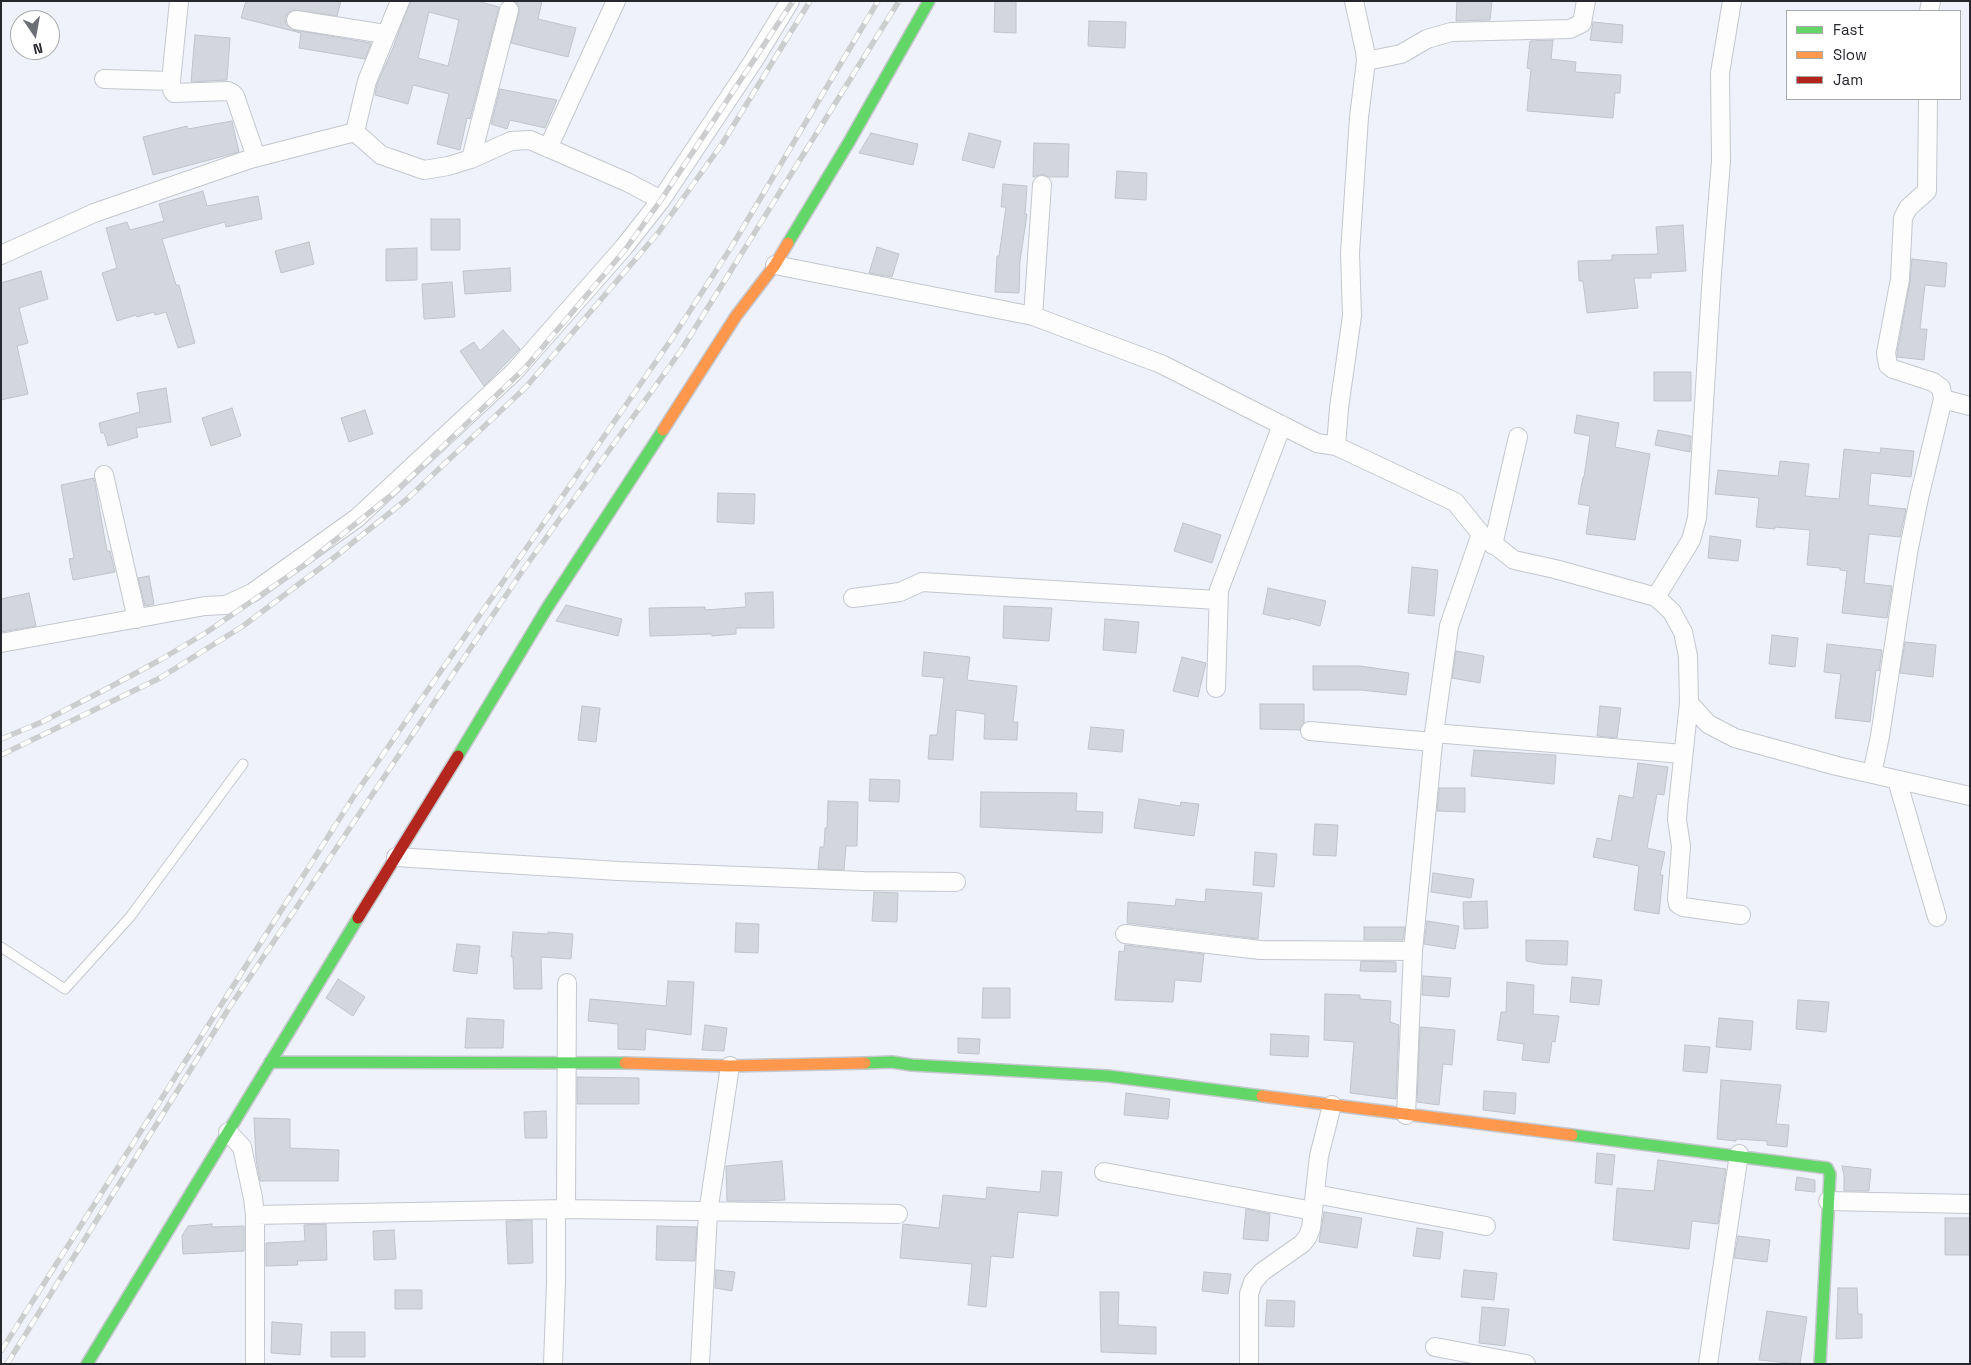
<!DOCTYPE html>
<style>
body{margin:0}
#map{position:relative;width:1971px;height:1365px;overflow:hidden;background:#eff2fa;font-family:"Space Grotesk",sans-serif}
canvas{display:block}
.frame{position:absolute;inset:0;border:2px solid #26282e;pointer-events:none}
.legend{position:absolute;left:1786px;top:10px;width:175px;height:90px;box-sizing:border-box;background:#fff;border:1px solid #a8a9ab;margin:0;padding:6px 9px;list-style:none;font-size:15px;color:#26282e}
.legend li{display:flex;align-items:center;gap:10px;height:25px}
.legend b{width:25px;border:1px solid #a8a9ab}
.north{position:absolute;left:10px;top:10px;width:50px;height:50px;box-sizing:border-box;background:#fff;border:1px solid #a8a9ab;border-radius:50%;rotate:168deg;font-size:14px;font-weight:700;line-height:20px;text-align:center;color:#26282e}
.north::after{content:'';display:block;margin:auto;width:18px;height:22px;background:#6c6f75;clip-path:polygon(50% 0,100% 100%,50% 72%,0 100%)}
</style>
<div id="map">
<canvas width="1971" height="1365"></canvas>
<div class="frame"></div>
<ul class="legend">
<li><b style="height:6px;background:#63d668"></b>Fast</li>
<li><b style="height:6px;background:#ff974d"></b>Slow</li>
<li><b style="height:6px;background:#b3261e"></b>Jam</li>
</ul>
<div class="north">N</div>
</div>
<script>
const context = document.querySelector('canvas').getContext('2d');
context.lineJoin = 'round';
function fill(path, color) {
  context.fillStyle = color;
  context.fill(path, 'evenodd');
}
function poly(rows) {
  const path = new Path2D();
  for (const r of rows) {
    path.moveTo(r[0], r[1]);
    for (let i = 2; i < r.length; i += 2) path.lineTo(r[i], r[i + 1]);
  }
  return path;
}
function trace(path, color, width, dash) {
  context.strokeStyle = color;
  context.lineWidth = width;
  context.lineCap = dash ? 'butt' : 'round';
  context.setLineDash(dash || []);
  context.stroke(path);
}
const building = poly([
 [246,1,341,1,337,16,293,10,287,14,285,19,286,24,294,30,371,43,365,59,299,48,301,33,241,18,246,1],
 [410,1,477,1,499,7,470,119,467,118,460,150,437,144,449,94,413,85,408,104,375,95,377,84,393,48,410,1],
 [429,12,459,20,448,66,418,58,429,12],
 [515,1,542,1,538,19,576,28,568,57,511,43,519,12,519,7,515,1],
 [995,1,1016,1,1016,33,994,32,995,1],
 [1457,1,1492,1,1490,20,1456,21,1457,1],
 [1089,21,1126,22,1125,48,1088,46,1089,21],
 [1593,22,1623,25,1622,43,1590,40,1593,22],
 [195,35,230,38,227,80,191,82,195,35],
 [1553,40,1551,59,1576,62,1575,72,1621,75,1620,93,1615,93,1613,118,1527,111,1531,69,1527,68,1530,41,1553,40],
 [500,89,557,100,545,128,510,120,507,129,491,124,500,89],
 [232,121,239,152,153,175,143,137,187,126,188,129,232,121],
 [871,133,918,144,913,165,859,153,871,133],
 [969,133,1001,141,994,168,962,160,969,133],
 [1034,143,1069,144,1068,177,1049,177,1042,174,1033,177,1034,143],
 [1117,171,1147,173,1146,200,1115,198,1117,171],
 [1003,184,1027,186,1025,214,1027,214,1020,261,1019,293,995,292,997,256,999,256,1006,207,1001,207,1003,184],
 [203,191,207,206,258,196,262,219,226,227,225,222,162,239,176,285,179,285,195,343,178,348,166,312,155,315,154,312,137,317,136,315,117,321,102,273,117,268,106,228,127,222,130,230,164,221,159,204,203,191],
 [431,219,460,219,460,250,431,250,431,219],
 [1683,225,1686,271,1651,273,1651,278,1634,278,1638,308,1587,313,1583,281,1579,281,1578,261,1612,260,1612,255,1658,254,1656,227,1683,225],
 [309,242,314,264,281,273,275,251,309,242],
 [877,247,899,254,892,277,869,273,877,247],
 [417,248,417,280,386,281,386,249,417,248],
 [1912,259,1947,263,1945,287,1925,285,1920,329,1927,329,1924,360,1897,357,1897,353,1910,281,1912,259],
 [510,268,511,291,465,294,463,271,510,268],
 [41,271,48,299,19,308,28,343,17,346,28,394,1,400,1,283,41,271],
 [452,282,455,317,424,319,422,284,452,282],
 [503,330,520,349,484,386,460,351,474,342,480,351,503,330],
 [1654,372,1691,372,1691,401,1654,401,1654,372],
 [166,388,171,422,136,428,138,437,108,446,104,433,101,433,99,423,140,412,137,393,166,388],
 [232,408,241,436,211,446,202,418,232,408],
 [365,410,373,434,349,442,341,418,365,410],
 [1577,415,1619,423,1615,447,1650,454,1635,540,1586,534,1590,506,1578,504,1583,477,1584,477,1590,436,1574,433,1577,415],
 [1658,430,1691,436,1690,452,1655,445,1658,430],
 [1881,448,1914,451,1911,477,1871,473,1868,505,1906,509,1900,537,1869,534,1864,583,1892,586,1887,618,1842,613,1847,571,1840,570,1840,568,1807,565,1810,530,1775,527,1775,529,1756,527,1759,498,1715,494,1718,470,1778,476,1780,461,1809,464,1805,496,1839,499,1844,449,1880,453,1881,448],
 [94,478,107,551,110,551,115,572,73,580,69,559,74,558,61,485,94,478],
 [718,493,755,494,754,524,717,522,718,493],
 [1183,523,1221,535,1212,563,1174,551,1183,523],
 [1710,536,1741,540,1738,561,1708,558,1710,536],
 [1412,567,1438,570,1434,616,1408,613,1412,567],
 [149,576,154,604,145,606,138,578,149,576],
 [1268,588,1326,601,1320,626,1290,618,1290,620,1263,614,1268,588],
 [773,592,774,628,736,628,736,634,712,636,712,634,650,636,649,608,705,607,705,610,746,607,745,593,773,592],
 [29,593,36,626,1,632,1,599,29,593],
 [566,605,622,619,618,636,556,621,566,605],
 [1004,606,1052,608,1049,641,1003,638,1004,606],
 [1105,619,1139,622,1136,653,1103,650,1105,619],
 [1772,635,1798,638,1795,667,1769,664,1772,635],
 [1905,642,1936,645,1933,677,1900,673,1905,642],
 [1827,644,1882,650,1879,671,1876,670,1870,722,1835,718,1841,674,1824,672,1827,644],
 [1456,651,1484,656,1480,683,1452,678,1456,651],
 [924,652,970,657,967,680,1017,686,1013,722,1018,722,1017,740,984,739,985,714,956,710,953,760,928,759,930,735,937,735,944,678,922,676,924,652],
 [1182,657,1206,663,1198,697,1173,691,1182,657],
 [1313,666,1360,666,1409,673,1406,695,1361,690,1313,690,1313,666],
 [1260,704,1304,704,1304,723,1300,730,1260,729,1260,704],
 [582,706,600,708,596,742,578,740,582,706],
 [1600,706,1621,708,1617,738,1597,736,1600,706],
 [1091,727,1124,730,1122,752,1088,749,1091,727],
 [1474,750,1556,755,1554,784,1471,776,1474,750],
 [1638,763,1668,767,1664,795,1657,794,1647,848,1665,852,1660,875,1663,875,1659,914,1634,910,1639,866,1593,857,1597,838,1611,841,1619,795,1633,798,1638,763],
 [870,779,900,780,899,802,869,801,870,779],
 [1439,788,1465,788,1465,812,1437,811,1439,788],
 [981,792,1077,793,1076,811,1103,812,1102,833,980,827,981,792],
 [1139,799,1180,806,1181,802,1199,804,1194,836,1134,828,1139,799],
 [828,801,858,802,857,846,846,846,844,870,818,869,820,847,824,847,825,828,827,828,828,801],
 [1315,824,1338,825,1336,856,1313,855,1315,824],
 [1255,852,1277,854,1274,887,1253,885,1255,852],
 [1433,873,1474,879,1471,898,1431,892,1433,873],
 [1206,889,1262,893,1258,939,1127,923,1128,902,1175,906,1176,899,1205,902,1206,889],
 [874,892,898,893,897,922,872,921,874,892],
 [1487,901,1488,928,1464,929,1463,902,1487,901],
 [1427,921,1459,926,1455,949,1424,944,1427,921],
 [736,923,759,924,758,953,735,952,736,923],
 [1364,927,1405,927,1403,940,1364,940,1364,927],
 [513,932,548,934,548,932,573,934,571,959,541,957,542,989,514,989,513,957,511,957,513,932],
 [1526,940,1568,941,1567,965,1542,964,1526,961,1526,940],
 [457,944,480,946,477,974,453,971,457,944],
 [1125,945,1204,954,1201,982,1175,980,1173,1002,1115,1000,1119,951,1124,952,1125,945],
 [1361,961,1396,962,1396,972,1360,971,1361,961],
 [1423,976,1451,978,1449,997,1422,995,1423,976],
 [1572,977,1602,980,1599,1005,1570,1002,1572,977],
 [338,979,365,997,353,1016,326,998,338,979],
 [668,981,694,982,691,1035,646,1029,645,1050,618,1049,618,1024,588,1021,590,999,666,1006,668,981],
 [1507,982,1534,985,1533,1014,1559,1016,1555,1042,1552,1041,1549,1063,1522,1060,1524,1044,1497,1040,1501,1012,1506,1012,1507,982],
 [983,988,1010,988,1010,1018,982,1018,983,988],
 [1325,994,1360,995,1360,999,1391,1001,1390,1022,1399,1025,1396,1099,1350,1093,1354,1042,1324,1040,1325,994],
 [1798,1000,1829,1002,1826,1032,1796,1029,1798,1000],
 [467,1018,504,1020,503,1048,465,1048,467,1018],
 [1719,1018,1753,1021,1751,1050,1716,1047,1719,1018],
 [705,1025,727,1028,724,1051,702,1050,705,1025],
 [1420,1027,1455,1030,1452,1065,1443,1064,1439,1105,1417,1102,1420,1027],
 [1271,1034,1309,1036,1308,1057,1270,1055,1271,1034],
 [958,1038,980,1039,979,1054,958,1053,958,1038],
 [1685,1045,1710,1047,1707,1073,1683,1071,1685,1045],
 [577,1077,639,1078,639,1104,577,1104,577,1077],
 [1721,1080,1781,1085,1776,1124,1789,1125,1787,1147,1767,1145,1767,1141,1736,1139,1736,1141,1717,1139,1721,1080],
 [1484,1091,1516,1093,1515,1114,1483,1110,1484,1091],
 [1126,1093,1170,1099,1168,1119,1124,1115,1126,1093],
 [546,1111,547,1138,525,1138,524,1112,546,1111],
 [254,1118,290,1119,290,1148,339,1150,338,1181,260,1181,256,1159,254,1118],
 [1597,1153,1615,1155,1612,1185,1595,1183,1597,1153],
 [1658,1160,1726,1169,1718,1224,1692,1221,1689,1249,1613,1240,1617,1188,1654,1191,1658,1160],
 [782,1161,785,1200,766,1201,727,1201,726,1166,782,1161],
 [1842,1166,1871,1169,1869,1191,1844,1191,1844,1175,1842,1166],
 [1042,1171,1062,1172,1058,1216,1018,1212,1013,1258,991,1256,986,1307,968,1305,972,1264,900,1258,903,1224,939,1228,943,1195,986,1199,987,1187,1040,1192,1042,1171],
 [1797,1177,1815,1180,1815,1192,1795,1190,1797,1177],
 [1246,1209,1270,1214,1268,1241,1243,1239,1246,1209],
 [1324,1212,1362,1218,1357,1248,1319,1242,1324,1212],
 [1945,1218,1970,1218,1970,1255,1945,1255,1945,1218],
 [532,1220,533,1263,508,1264,506,1221,532,1220],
 [212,1224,212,1227,244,1226,244,1251,183,1254,182,1236,188,1226,212,1224],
 [326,1224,327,1260,297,1261,298,1265,266,1266,266,1243,305,1241,304,1225,326,1224],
 [657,1226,697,1227,695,1261,656,1260,657,1226],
 [1417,1228,1443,1232,1440,1259,1413,1256,1417,1228],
 [394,1230,396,1259,374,1260,373,1231,394,1230],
 [1738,1236,1770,1240,1767,1262,1734,1258,1738,1236],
 [716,1270,735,1272,732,1291,715,1288,716,1270],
 [1464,1270,1497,1273,1494,1300,1461,1297,1464,1270],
 [1204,1272,1231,1274,1228,1294,1202,1291,1204,1272],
 [1838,1288,1857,1288,1858,1314,1862,1314,1862,1338,1836,1339,1838,1288],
 [395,1290,422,1290,422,1309,395,1309,395,1290],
 [1100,1292,1119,1292,1118,1325,1156,1327,1156,1354,1101,1352,1100,1292],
 [1267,1300,1295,1301,1294,1327,1265,1326,1267,1300],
 [1482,1307,1509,1309,1505,1346,1479,1343,1482,1307],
 [1767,1311,1807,1317,1800,1364,1759,1360,1767,1311],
 [272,1322,302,1324,300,1355,271,1353,272,1322],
 [331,1332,365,1332,365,1357,331,1357,331,1332]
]);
fill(building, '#d3d7dd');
trace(building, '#c0c4ca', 1);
const lane = poly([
 [1,947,65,989,130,917,243,764]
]);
const street = poly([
 [179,1,171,81,172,90,174,93,228,91,232,93,235,96,256,157],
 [400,1,367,81,355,132,381,155,424,170,448,166,471,159,511,141,530,140,627,182,661,200],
 [1929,11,1931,1],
 [296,20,385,34],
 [1366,61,1401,54,1427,39,1451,32,1570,29,1582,23,1586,1],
 [104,79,171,81],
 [548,148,616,1],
 [471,159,509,10],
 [1,255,94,213,250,159,355,132],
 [775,265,1033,316,1161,364,1317,443,1336,446,1455,502,1481,534,1514,560,1555,569,1656,597,1672,612,1683,632,1688,656,1689,703,1708,724,1735,738,1837,766,1970,796],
 [1033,316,1042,185],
 [1943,399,1970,406],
 [1336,446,1339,408,1352,316,1350,253,1359,117,1366,61,1365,51,1354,1],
 [104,475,137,619],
 [1493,545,1518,437],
 [1656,597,1691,540,1697,518,1712,273,1721,161,1720,73,1732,1],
 [853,598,900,592,922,582,1217,600],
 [1,643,205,606,226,605,252,593,357,518,514,372,624,247,661,200,754,60,790,1],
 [1216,688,1219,590,1282,425],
 [1689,703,1678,805,1677,820,1681,846,1677,899,1678,904,1683,907,1741,915],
 [1310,731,1433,742],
 [1434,733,1683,754],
 [1872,774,1880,736,1908,553,1919,498,1943,399,1941,388,1933,382,1893,369,1888,365,1886,353,1900,279,1903,218,1908,208,1927,191,1928,99],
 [1897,780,1937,917],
 [396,857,618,871,863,881,956,882],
 [1125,934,1260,950,1413,951],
 [1406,1115,1413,951,1434,733,1449,626,1481,534],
 [228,1132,242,1147,253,1198,255,1215,255,1364],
 [1104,1172,1313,1211],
 [1315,1194,1486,1226],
 [1828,1201,1970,1204],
 [566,1209,567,983],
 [255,1215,566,1209,898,1214],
 [1435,1347,1526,1364],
 [553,1364,556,1282,556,1210],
 [700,1364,708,1213,730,1066],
 [1249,1364,1249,1294,1253,1282,1262,1272,1303,1243,1308,1236,1311,1228,1319,1156,1332,1105],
 [1708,1364,1739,1154]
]);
const fast = poly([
 [788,243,849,142,929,1],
 [458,756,547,608,663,430],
 [270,1062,625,1063],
 [865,1063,892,1062,912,1065,1108,1076,1262,1096],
 [1572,1135,1827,1168,1830,1174,1820,1364],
 [87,1364,358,918]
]);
const slow = poly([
 [663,430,736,316,775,265,788,243],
 [625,1063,730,1066,865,1063],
 [1262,1096,1572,1135]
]);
const jam = poly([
 [358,918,458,756]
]);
trace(lane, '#c4c7cd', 11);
trace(street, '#c4c7cd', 20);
trace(fast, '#c4c7cd', 14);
trace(slow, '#c4c7cd', 14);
trace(jam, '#c4c7cd', 14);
trace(lane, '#fdfdfe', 9);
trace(street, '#fdfdfe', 18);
trace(fast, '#63d668', 11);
trace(slow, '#ff974d', 11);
trace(jam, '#b3261e', 11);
const rail = poly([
 [1,739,42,722,110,687,160,660,207,632,303,566,394,493,525,368,625,250,661,200,793,1],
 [1,755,160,678,211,646,243,626,331,560,407,499,526,387,658,233,722,144,810,1],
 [1,1351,354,796,671,340,732,246,878,1],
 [7,1364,229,1008,523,570,682,349,899,1]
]);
trace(rail, '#cccdcf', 5.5);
trace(rail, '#fff', 4, [11]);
</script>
